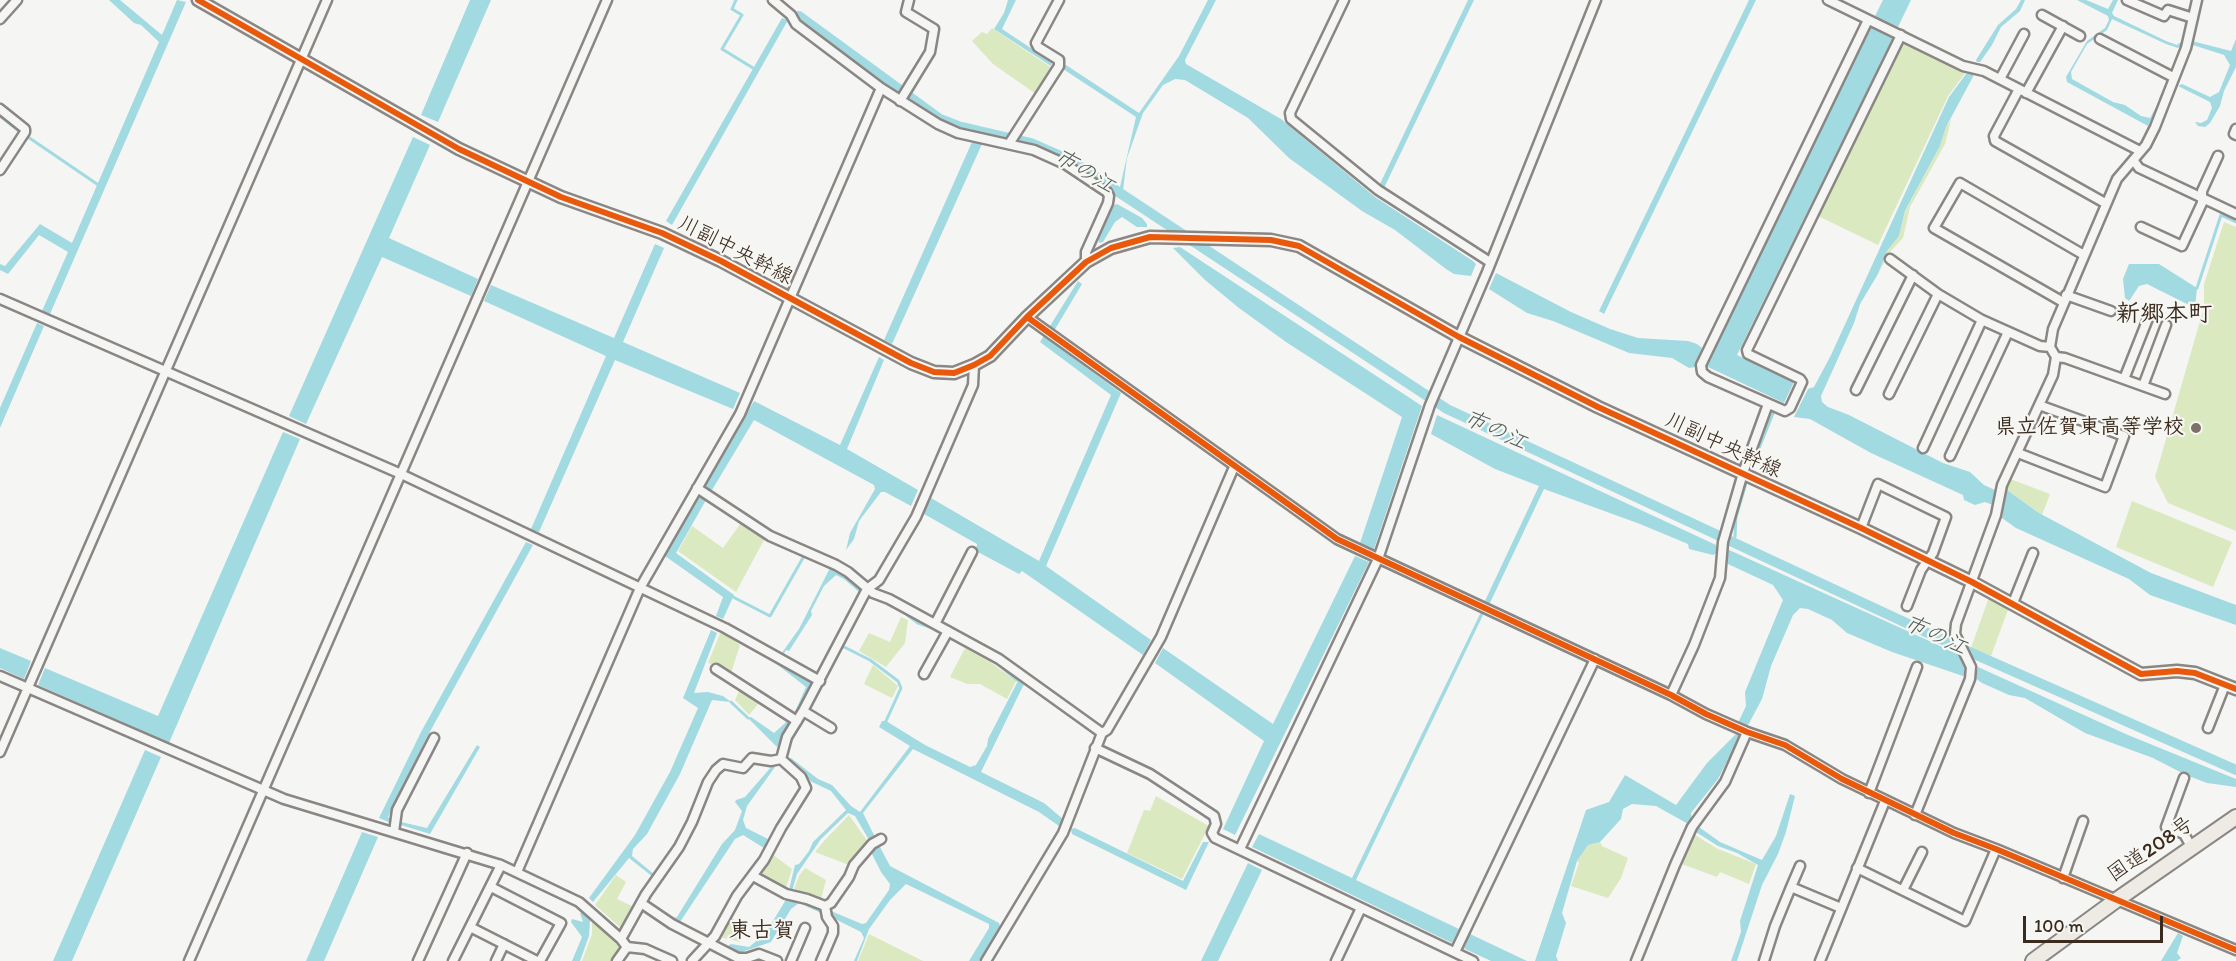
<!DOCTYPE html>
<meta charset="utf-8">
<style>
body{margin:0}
#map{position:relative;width:2236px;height:961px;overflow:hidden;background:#f5f5f3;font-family:Itim,sans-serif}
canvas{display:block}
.scale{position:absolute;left:2023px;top:916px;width:140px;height:27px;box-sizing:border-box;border:3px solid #3b2a1e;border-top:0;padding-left:8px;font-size:18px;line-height:21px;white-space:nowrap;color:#3b2a1e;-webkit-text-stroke:4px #f6f6f2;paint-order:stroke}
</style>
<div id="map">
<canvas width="2236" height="961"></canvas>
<div class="scale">100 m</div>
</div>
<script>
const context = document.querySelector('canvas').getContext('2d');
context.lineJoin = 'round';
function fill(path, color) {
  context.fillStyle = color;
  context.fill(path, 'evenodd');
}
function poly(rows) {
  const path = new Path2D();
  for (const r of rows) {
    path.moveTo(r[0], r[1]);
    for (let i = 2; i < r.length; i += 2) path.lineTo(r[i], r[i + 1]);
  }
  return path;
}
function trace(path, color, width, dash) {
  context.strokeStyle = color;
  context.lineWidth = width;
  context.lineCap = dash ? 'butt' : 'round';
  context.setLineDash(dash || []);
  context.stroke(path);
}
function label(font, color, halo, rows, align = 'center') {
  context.font = font + ' Itim,"Klee One",sans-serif';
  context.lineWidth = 4.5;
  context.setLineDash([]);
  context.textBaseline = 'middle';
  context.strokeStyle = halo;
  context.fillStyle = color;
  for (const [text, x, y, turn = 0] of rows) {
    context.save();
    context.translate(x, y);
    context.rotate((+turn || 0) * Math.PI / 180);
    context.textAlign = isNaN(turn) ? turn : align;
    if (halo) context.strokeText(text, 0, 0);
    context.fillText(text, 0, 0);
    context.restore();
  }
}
fill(poly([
 [992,28,1052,68,1036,94,993,64,972,41,982,32,987,34],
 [1901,40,1966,72,1948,96,1878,245,1816,215],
 [1951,120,1945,144,1910,207,1903,238,1889,253,1878,274,1887,251,1899,236,1905,212,1940,146,1946,127],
 [2224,222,2236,227,2236,531,2168,503,2155,477,2204,307,2204,284],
 [2010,479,2050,494,2042,515,2007,490],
 [2132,501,2232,542,2213,587,2116,547],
 [743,520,765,538,736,592,678,551,692,526,723,548],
 [1989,597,2009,607,1991,656,1971,648],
 [901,617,908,620,905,643,886,667,859,651,869,633,890,642],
 [721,631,740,645,731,673,708,663],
 [965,648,990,662,1016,681,1007,699,980,684,967,684,950,677],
 [873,665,898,686,892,698,864,684],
 [741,687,760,702,749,715,735,700],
 [1156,796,1209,826,1182,879,1127,853,1144,810,1150,811],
 [849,815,868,842,849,865,815,852,824,841],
 [1693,834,1718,849,1756,864,1749,884,1720,872,1717,877,1679,863],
 [1600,842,1602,846,1628,858,1621,878,1608,898,1571,886,1579,863,1577,861,1588,845],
 [772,854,792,869,785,891,759,875],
 [805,868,826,880,821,899,793,892,799,876],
 [616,875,626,882,617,899,634,907,622,929,595,905],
 [729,917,748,926,740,942,720,937],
 [592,920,620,948,611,961,582,961,592,934],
 [869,934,923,961,858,961]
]), '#dae9c0');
fill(poly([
 [109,0,120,0,162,35,177,0,186,2,50,314,42,311,68,252,39,235,8,274,0,270,0,264,5,266,40,224,72,243,159,42,141,25,134,23],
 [470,0,491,0,438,122,421,115],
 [1008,0,1016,0,1002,29,1052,62,1051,66,994,29,1004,13],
 [1208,0,1216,0,1185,60,1186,64,1281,119,1375,197,1473,261,1476,264,1471,276,1454,274,1446,269,1395,230,1362,211,1289,158,1248,118,1185,80,1175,79,1163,85,1143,113,1127,158,1123,190,1120,187,1136,117,1063,69,1066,65,1139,113,1179,56],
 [1468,0,1474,0,1384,188,1379,186],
 [1749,0,1756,0,1604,314,1599,311],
 [1883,0,1911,0,1898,27,1891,24,1886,34,1893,38,1737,355,1794,382,1784,403,1706,366,1870,27,1877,30,1882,20,1875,16],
 [2021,0,2025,0,2020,11,2001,27,1992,45,1980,62,1977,62,1976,60,1998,25,2016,9],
 [2077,0,2086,0,2108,9,2113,0,2118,0,2112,13,2114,16,2166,41,2177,45,2182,41,2183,45,2178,48,2166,44,2112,19,2107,30,2087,44,2071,72,2072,79,2113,102,2125,105,2141,116,2150,118,2161,98,2148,126,2067,82,2066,77,2087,41,2105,28,2109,20,2108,16],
 [782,18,788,20,672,225,666,221],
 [2236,39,2236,67,2224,91,2220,106,2210,123,2205,127,2198,126,2195,122,2201,123,2207,120,2212,108,2210,102,2178,86,2182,84,2210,97,2219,92,2230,65,2224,55,2193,45,2192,41,2231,51],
 [1969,70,1975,73,1946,127,1940,146,1905,211,1899,236,1887,251,1878,274,1860,304,1854,323,1821,396,1822,402,1828,407,1849,415,1943,463,1970,472,1984,485,1995,490,1993,505,1985,502,1975,505,1964,500,1963,495,1871,453,1810,419,1794,417,1808,389,1814,387,1831,355,1949,97],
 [413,137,430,145,389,238,478,279,471,296,382,257,306,424,289,416],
 [972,142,982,144,892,344,884,340],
 [1117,204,1142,218,1147,224,1147,227,1137,227,1122,217,1115,222,1103,242,1099,243,1098,237,1112,206],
 [655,244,664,248,623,342,740,393,733,409,615,360,539,532,535,531,531,529,606,356,484,301,491,285,614,338],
 [1180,247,1422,406,1374,549,1360,543,1402,417,1286,342,1239,308,1205,280,1173,248],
 [2129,264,2159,264,2197,288,2195,308,2147,284,2139,286,2129,301,2125,298,2123,279],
 [1496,273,1571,312,1610,329,1638,338,1688,341,1697,344,1702,348,1695,367,1689,368,1672,358,1629,353,1553,321,1527,313,1489,289],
 [1078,281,1082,284,1054,331,1052,330,1049,340,1121,393,1046,566,1151,640,1143,655,1022,571,1019,574,976,551,977,544,924,514,931,498,1039,561,1111,395,1040,342],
 [37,323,44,326,0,428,0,408],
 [879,357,884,360,847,449,918,490,911,506,885,492,881,492,859,521,854,539,846,550,850,533,875,489,874,485,754,420,712,490,704,486,754,401,840,445],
 [1437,415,1716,545,1717,553,1713,555,1689,549,1688,544,1640,524,1544,489,1489,605,1484,603,1539,486,1495,469,1431,434],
 [283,432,300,439,169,743,38,685,45,668,158,716],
 [2007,490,2039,513,2151,573,2236,605,2236,625,2150,595,2129,579,2016,528,2002,518],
 [699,495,706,500,676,553,734,595,723,619,716,616,723,597,665,556],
 [526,542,533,545,427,737,388,817,393,820,391,823,379,818,421,732],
 [1727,549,1960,655,1967,669,1966,675,1963,676,1892,652,1847,633,1832,620,1808,609,1800,608,1793,615,1771,666,1762,699,1747,727,1737,725,1746,706,1745,692,1783,600,1773,585,1728,564],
 [1355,556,1369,562,1235,835,1223,829,1264,741,1155,663,1163,648,1273,724],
 [830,568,843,575,860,590,859,592,844,579,836,575,824,586,811,611,812,615,789,651,786,650,783,655,781,654,799,629],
 [1481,612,1484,613,1356,880,1459,929,1452,943,1252,847,1259,834,1352,878],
 [711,630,717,633,694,693,708,692,723,696,731,702,712,700,680,774,647,834,633,849,632,856,655,875,653,877,629,858,593,902,589,898,635,835,670,772,698,708,683,698],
 [0,648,31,661,24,679,0,668],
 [776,661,811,681,812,686,777,747,748,718,751,717,774,733,793,716,806,687,774,662],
 [1978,667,2128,735,2236,779,2236,787,2207,783,2186,775,2153,758,2085,733,2025,698,2009,695,1982,683,1975,678],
 [1019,679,1024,684,981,772,1044,803,1063,819,1059,826,1039,812,913,749,863,813,875,837,869,840,855,816,848,813,821,839,797,874,790,898,802,901,821,909,821,913,799,903,791,909,771,942,739,953,725,948,731,944,749,947,765,934,787,898,795,865,799,864,809,851,813,842,846,810,831,791,812,782,789,760,791,758,818,779,832,785,851,806,860,812,910,746,879,727,882,721,886,721,925,745,970,767,976,765,987,746,988,739],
 [1737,733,1740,736,1718,779,1691,813,1692,821,1690,825,1656,806,1632,804,1623,809,1621,819,1600,842,1588,845,1577,861,1562,913,1566,923,1556,956,1558,961,1535,961,1586,810,1609,802,1625,775,1676,805,1707,763],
 [477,745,480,747,430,834,401,825,401,822,427,828],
 [145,750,161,757,72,961,53,961],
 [775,765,775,767,747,806,743,820,746,828,768,839,764,848,743,835,735,839,680,922,676,922,648,904,646,899,656,886,657,888,649,900,651,904,673,918,677,917,722,844,735,830,742,811,735,802,736,800,745,797,772,766],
 [1790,794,1795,796,1786,832,1778,854,1762,885,1737,961,1731,961,1741,932,1740,921,1758,865,1737,853,1718,846,1696,832,1699,827,1720,842,1762,860,1776,836],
 [1075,828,1183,881,1203,842,1209,842,1186,890,1072,834,1071,829],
 [362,832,378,837,324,961,306,961],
 [876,847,880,847,890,866,999,923,1000,926,979,961,969,961,989,928,989,924,906,884,890,900,869,929,857,961,854,961,864,938,861,932,839,921,831,916,831,911,862,924,866,923,889,890,890,884,881,872,871,852],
 [1248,863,1262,870,1218,961,1201,961],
 [580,913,583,913,590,920,589,936,580,961,572,961,582,937,571,922,572,919,583,922],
 [2178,933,2183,936,2177,953,2181,958,2177,961,2161,961],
 [1470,934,1527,961,1491,961,1465,949,1464,948]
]), '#a2dae2');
trace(poly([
 [736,0,732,9,742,15,722,49,753,68],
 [2161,98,2168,83],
 [0,116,19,131],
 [28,137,97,184],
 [2197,288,2221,215,2236,222],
 [1751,468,1774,411],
 [1735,537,1736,517,1746,483],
 [816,560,830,568],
 [733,597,770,616,804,556],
 [873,597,902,611,918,623,936,629],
 [951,638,994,661,1017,680],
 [842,646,870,660,898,681,901,688,886,721],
 [731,702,748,718]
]), '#a2dae2', 3);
trace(poly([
 [799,16,940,119,958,126,1031,143,1070,160,1447,409,1947,642,2236,770]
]), '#a2dae2', 10);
const minor = poly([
 [773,0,791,15,796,24,881,88,938,124,958,133,1034,150,1065,164,1107,192,1109,196,1108,203,1086,252,1086,262],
 [1344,0,1290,113,1291,119,1378,190,1490,262],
 [1828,0,1963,66,1984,71,2140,151],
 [2127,0,2164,16,2168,10,2193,18],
 [2042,15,2080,36],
 [0,19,17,0],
 [1868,20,1701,365,1702,372,1708,377,1785,411,1790,408,1802,382,1800,379,1748,354,1747,350,1901,35],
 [2100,39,2173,77],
 [2000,79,2024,34],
 [2019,89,1994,136,1995,141,2105,203],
 [2026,93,2063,26],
 [900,101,930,52,934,29,906,12,909,0],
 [0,109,25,129,25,132,0,170],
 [2236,129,2234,134,2236,135],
 [1009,144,1059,66,1059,60,1038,47,1036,43,1059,0],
 [2134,161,2139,168,2236,214],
 [2141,227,2182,246,2202,203,2202,191,2218,156],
 [1890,259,1938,294,1982,320,2040,346,2050,347],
 [2066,295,2111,311],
 [0,299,401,474,725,628,820,681],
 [2063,302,1934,228,1960,183,2084,255],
 [1027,317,1337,539,1671,695,1706,714,1747,732,1785,745,1842,779,1954,833,1996,849,2236,950],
 [2056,357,2065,358,2165,394],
 [2124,379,2149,316],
 [2143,386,2166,325],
 [1856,390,1913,275],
 [1889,394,1938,294],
 [1923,448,1982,320],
 [2018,453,2105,487,2124,436,2039,405],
 [1950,456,2008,332],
 [697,488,770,536,836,565,848,572,873,593,889,599,999,659,1102,733],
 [1861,528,1878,484,1946,517,1933,553,1921,570,1907,606],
 [2013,603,2033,553],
 [935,624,972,552],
 [716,669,797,721],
 [924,674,948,631],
 [0,676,284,799,501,865,579,902,621,939,627,947,645,949,672,961],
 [1671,695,1694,645,1720,578,1723,542,1743,473,1768,404],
 [803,711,831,728],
 [2208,728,2225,685],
 [1095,748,1150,774,1214,816,1216,824,1212,833,1215,838,1473,961],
 [0,752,327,0],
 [781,759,787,737,803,711,867,589,879,580,916,517,973,385,974,365],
 [2184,778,2166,827,2184,834,2192,848],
 [1869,793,1917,667],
 [1915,815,1970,679,1971,667,1955,634,1956,624,1996,515,2002,485,2053,375,2056,357,2050,347,2053,329,2117,179,2146,145,2155,127,2186,48,2197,0],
 [394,832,397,810,434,738],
 [1240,849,1378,559,1430,405,1487,272,1596,0],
 [1857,868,1965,921,1996,849],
 [517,872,640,588,740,414,881,88],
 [753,876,786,894,807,899,825,906],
 [2063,878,2083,821],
 [491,887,561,923,540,961],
 [1791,887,1800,866],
 [1903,890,1922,852],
 [641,903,672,924,738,958,747,958,759,954,777,961],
 [470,927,537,961],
 [621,939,646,894,679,847,692,822,708,782,716,770,723,764,743,768,752,758,771,761,781,759,801,777,806,788,781,828,764,860,737,896,715,936,692,961],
 [1455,952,1595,659],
 [189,961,607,0],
 [418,961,467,853],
 [453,961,501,865],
 [496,961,504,944],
 [617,961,627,947],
 [791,961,805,928],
 [821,961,833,933,833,926,827,917,825,906,831,903,849,877,854,865,872,844,881,839],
 [986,961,1063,833,1102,733,1107,730,1161,637,1234,467],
 [1336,961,1361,908],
 [1636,961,1675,865,1692,827,1725,782,1747,732],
 [1764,961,1775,926,1791,887,1841,908],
 [1820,961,1885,801]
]);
const tertiary = poly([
 [198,0,459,149,561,197,662,233,721,261,911,363,934,372,954,373,974,365,990,356,1027,317,1086,262,1111,248,1150,237,1271,240,1299,246,1459,337,1598,407,1861,528,1972,582,2141,674,2177,671,2195,673,2236,689]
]);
const trunk = poly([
 [2033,961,2115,901,2236,817]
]);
trace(minor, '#8a8683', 13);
trace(tertiary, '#8a8683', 15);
trace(trunk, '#8a8683', 18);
trace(minor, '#f5f5f3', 8);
trace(tertiary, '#f5f5f3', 10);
trace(trunk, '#eeebe4', 14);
trace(poly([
 [198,0,459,149,561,197,662,233,721,261,911,363,934,372,954,373,974,365,990,356,1027,317,1086,262,1111,248,1150,237,1271,240,1299,246,1459,337,1598,407,1861,528,1972,582,2141,674,2177,671,2195,673,2236,689],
 [1027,317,1337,539,1671,695,1706,714,1747,732,1785,745,1842,779,1954,833,1996,849,2236,950]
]), '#e8590c', 6);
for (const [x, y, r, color] of [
 [2196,428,6,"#7c7169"]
]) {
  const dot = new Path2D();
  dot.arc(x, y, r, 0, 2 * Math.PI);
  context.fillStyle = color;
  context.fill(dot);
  trace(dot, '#f6f6f2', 2);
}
label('21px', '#3b2a1e', '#f6f6f2', [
 ["川副中央幹線",735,251,27],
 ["川副中央幹線",1723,446,25],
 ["国道208号",2151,850,-34]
]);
label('bold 21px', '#3b2a1e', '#f6f6f2', [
 ["県立佐賀東高等学校",2184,428]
], 'right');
label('italic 22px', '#4f5b57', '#f6f6f2', [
 ["市の江",1084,172,31],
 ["市の江",1495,431,25],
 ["市の江",1935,636,25]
]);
label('bold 22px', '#3b2a1e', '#f6f6f2', [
 ["東古賀",762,931]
]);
label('bold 24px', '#3b2a1e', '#f6f6f2', [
 ["新郷本町",2164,315]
]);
</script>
